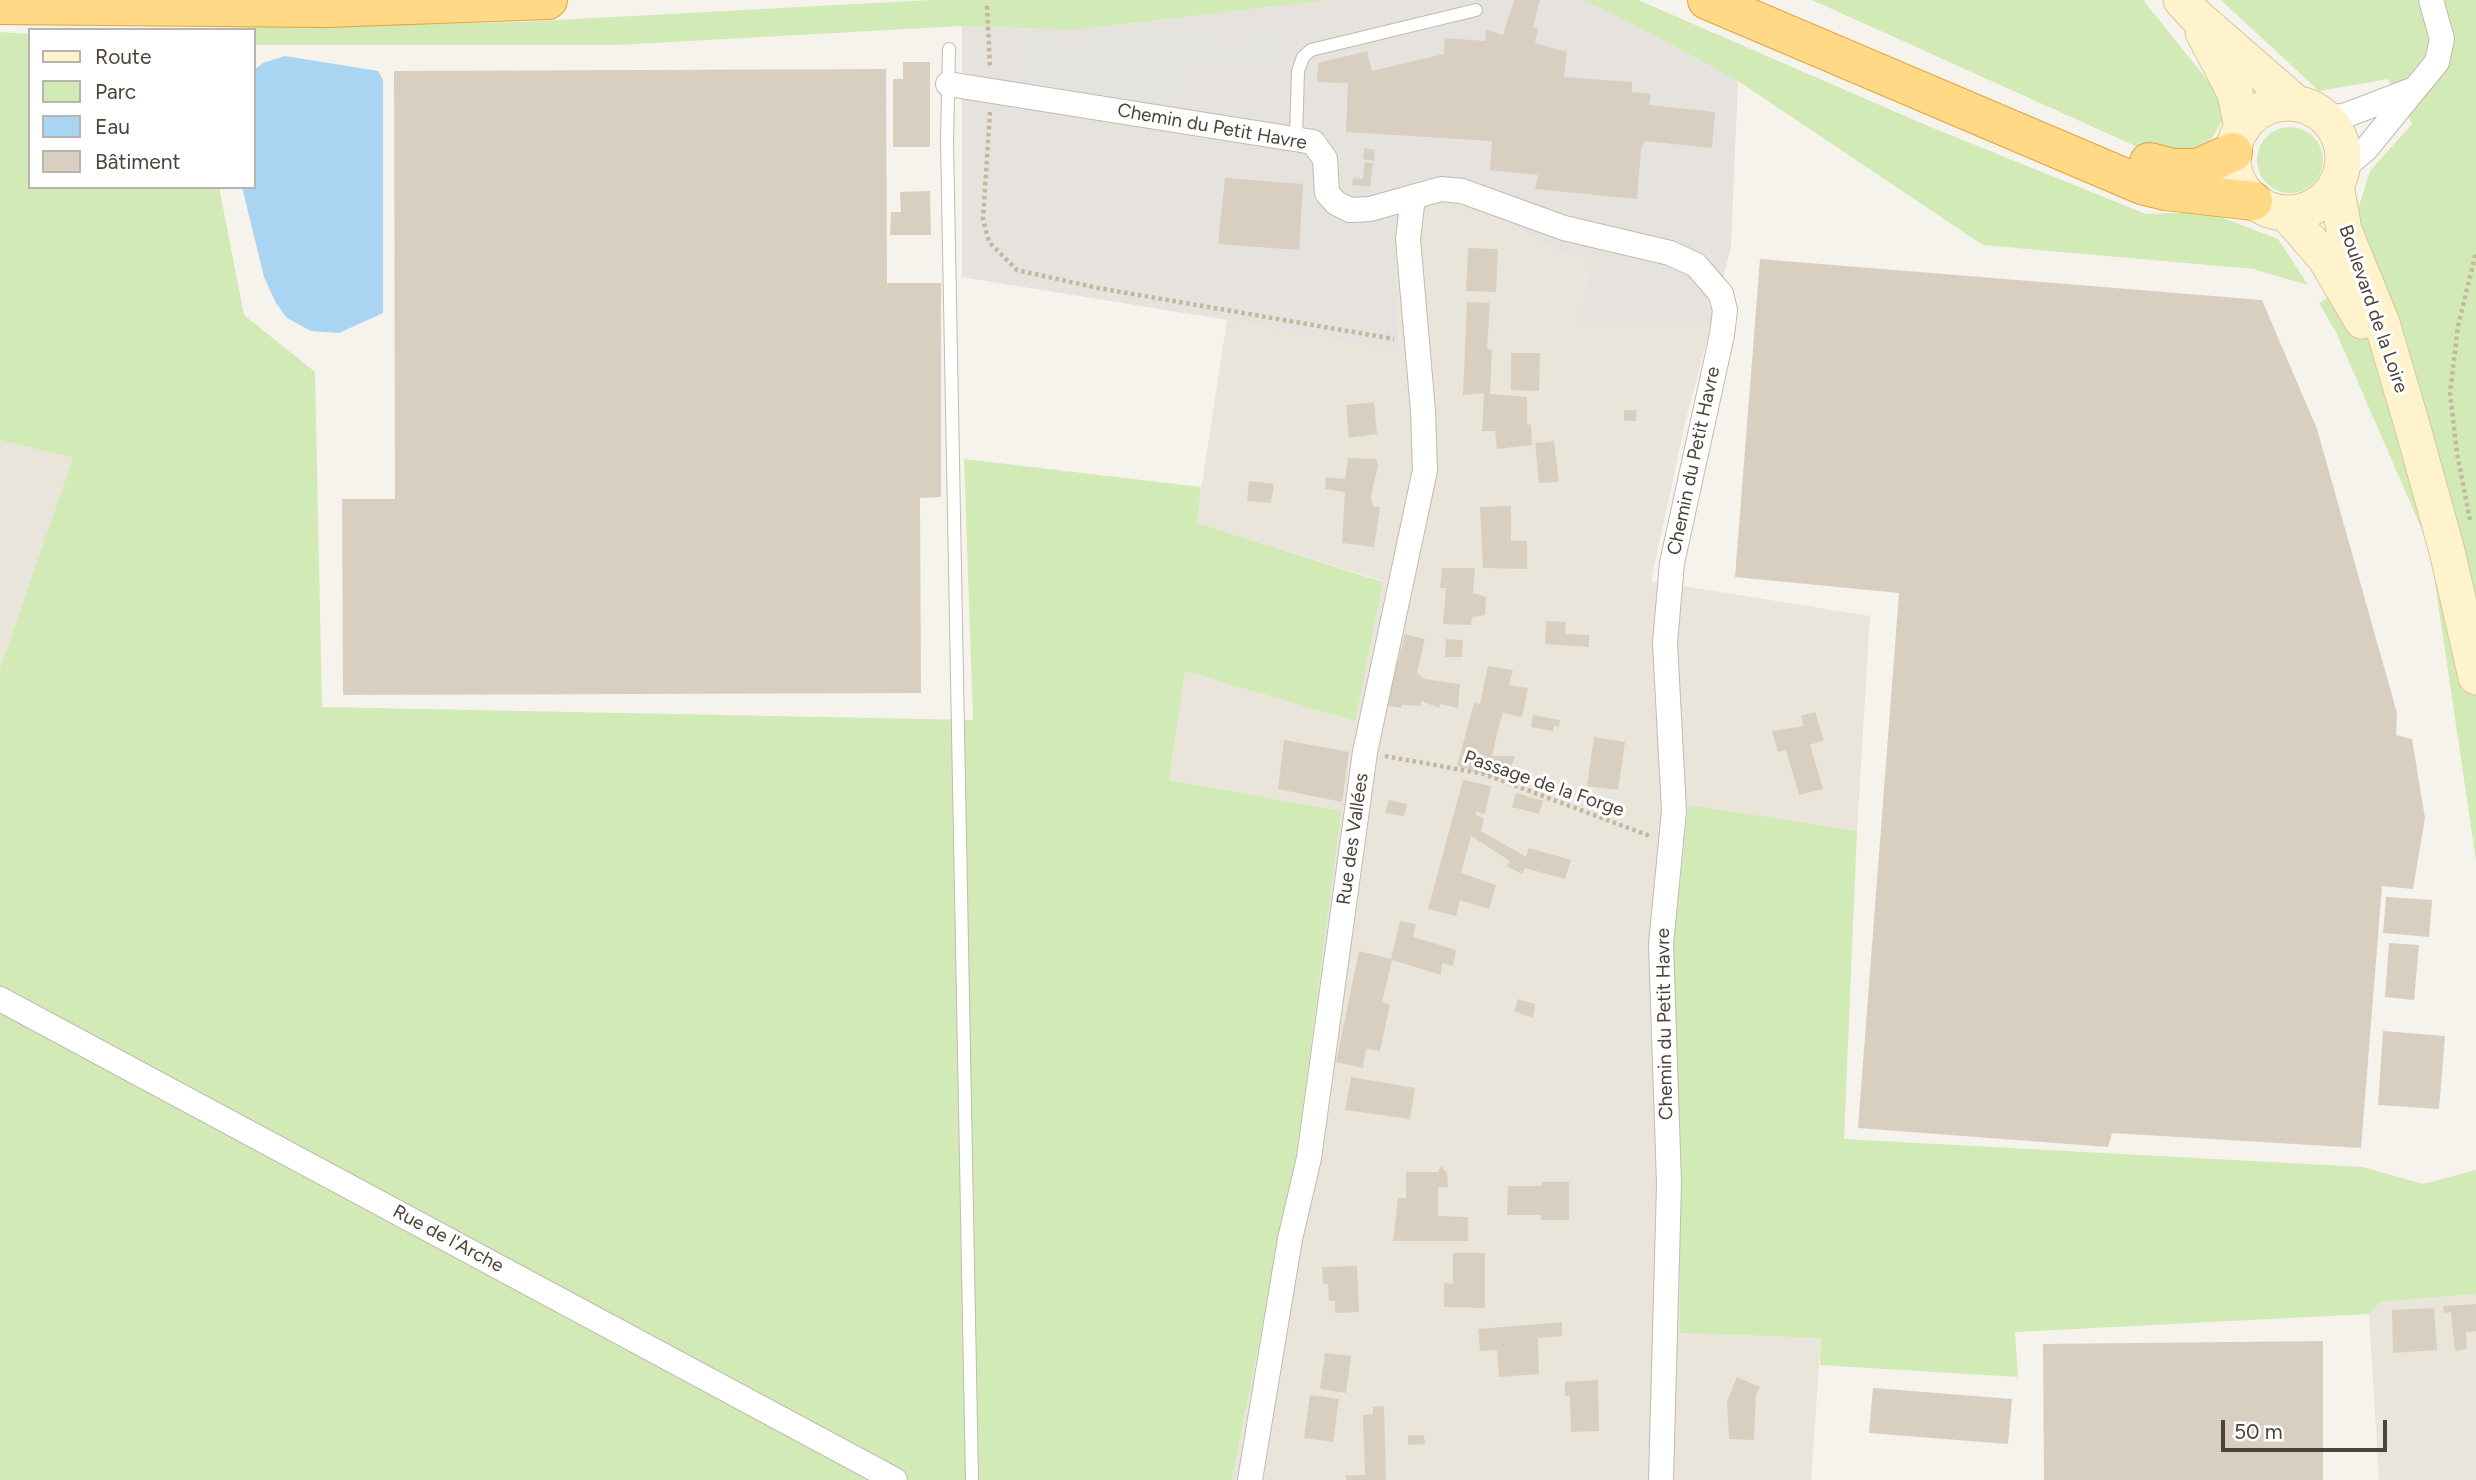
<!DOCTYPE html>
<meta charset="utf-8">
<style>
body{margin:0}
#map{position:relative;width:2476px;height:1480px;overflow:hidden;background:#f6f3ec;font-family:Figtree,sans-serif}
canvas{display:block}
.legend{position:absolute;left:28px;top:28px;width:228px;height:161px;box-sizing:border-box;background:#fff;border:2px solid #b7b4b0;margin:0;padding:9px 12px;list-style:none;font-size:21px;color:#4b4439}
.legend li{display:flex;align-items:center;gap:14px;height:35px}
.legend b{width:35px;border:2px solid #b7b4b0}
.scale{position:absolute;left:2221px;top:1420px;width:166px;height:32px;box-sizing:border-box;border:4px solid #4b4439;border-top:0;padding-left:9px;font-size:21px;line-height:24px;white-space:nowrap;color:#4b4439;-webkit-text-stroke:5px #fff;paint-order:stroke}
</style>
<div id="map">
<canvas width="2476" height="1480"></canvas>
<ul class="legend">
<li><b style="height:9px;background:#fff3cd"></b>Route</li>
<li><b style="height:19px;background:#d2eab5"></b>Parc</li>
<li><b style="height:19px;background:#a9d4f2"></b>Eau</li>
<li><b style="height:19px;background:#d8cfc1"></b>Bâtiment</li>
</ul>
<div class="scale">50 m</div>
</div>
<script>
const context = document.querySelector('canvas').getContext('2d');
context.lineJoin = 'round';
function fill(path, color) {
  context.fillStyle = color;
  context.fill(path, 'evenodd');
}
function poly(rows) {
  const path = new Path2D();
  for (const r of rows) {
    if (r.length === 3) {
      path.moveTo(r[0] + r[2], r[1]);
      path.arc(r[0], r[1], r[2], 0, 2 * Math.PI);
      continue;
    }
    path.moveTo(r[0], r[1]);
    for (let i = 2; i < r.length; i += 2) path.lineTo(r[i], r[i + 1]);
  }
  return path;
}
function trace(path, color, width, dash) {
  context.strokeStyle = color;
  context.lineWidth = width;
  context.lineCap = dash ? 'butt' : 'round';
  context.setLineDash(dash || []);
  context.stroke(path);
}
function label(font, color, halo, rows, align = 'center') {
  context.font = font + ' Figtree,sans-serif';
  context.lineWidth = 6;
  context.setLineDash([]);
  context.textBaseline = 'middle';
  context.strokeStyle = halo;
  context.fillStyle = color;
  for (const [text, x, y, turn = 0] of rows) {
    context.save();
    context.translate(x, y);
    context.rotate((+turn || 0) * Math.PI / 180);
    context.textAlign = isNaN(turn) ? turn : align;
    if (halo) context.strokeText(text, 0, 0);
    context.fillText(text, 0, 0);
    context.restore();
  }
}
fill(poly([
 [1440,201,1488,210,1559,253,1592,259,1579,326,1711,326,1686,419,1651,581,1870,616,1857,831,1690,806,1679,1145,1680,1333,1821,1338,1811,1480,1232,1480,1298,1146,1340,811,1169,780,1185,670,1383,581,1196,523,1227,320,1399,351,1395,233],
 [0,440,73,458,0,668],
 [2476,1294,2476,1480,2379,1480,2369,1314,2381,1302]
]), '#eae5da');
fill(poly([
 [1331,0,1580,0,1614,14,1738,81,1731,247,1711,326,1579,326,1592,259,1559,253,1488,210,1440,201,1395,233,1399,352,1227,320,962,277,962,26,1074,30]
]), '#e6e2dd');
fill(poly([
 [930,0,1331,0,1074,30,961,26,616,45,254,45,254,30,217,28,521,22],
 [1580,0,1638,0,1928,126,2146,214,2207,212,2278,239,2308,285,2253,269,1983,245,1738,81,1614,14],
 [1812,0,2143,0,2212,86,2225,117,2211,139,2183,155,2153,154],
 [2221,0,2476,0,2476,861,2430,548,2336,332,2319,303,2376,270,2356,216,2370,171,2412,124,2388,79,2319,91],
 [0,32,30,34,30,187,219,187,244,315,315,372,322,707,973,720,964,459,1201,487,1197,523,1383,582,1355,721,1185,671,1169,780,1341,811,1298,1146,1232,1480,0,1480,0,668,73,458,0,440],
 [2290,160,33],
 [1689,805,1857,831,1844,1139,2363,1167,2423,1184,2476,1170,2476,1294,2381,1302,2369,1314,2015,1332,2018,1377,1820,1365,1821,1338,1680,1333,1679,1145,1672,944]
]), '#d2eab5');
fill(poly([
 [1015,31,1167,37,1290,31,1287,71,1185,74,1181,109,1009,78]
]), '#e5e3e0');
fill(poly([
 [285,56,378,71,383,80,383,313,339,333,311,331,287,318,276,303,264,277,242,187,254,187,254,70,263,63]
]), '#a9d4f2');
fill(poly([
 [1514,0,1540,0,1533,27,1538,29,1535,43,1567,52,1564,77,1632,82,1632,92,1651,94,1649,105,1715,112,1712,148,1645,141,1641,150,1637,199,1535,189,1538,175,1490,170,1492,141,1346,132,1348,83,1317,82,1318,63,1367,51,1372,71,1444,54,1445,38,1485,41,1486,30,1503,35],
 [903,62,930,62,930,147,893,147,893,79,903,79],
 [886,69,887,283,941,283,941,497,920,498,921,693,343,695,342,499,395,499,394,71],
 [1364,148,1375,150,1374,161,1363,159],
 [1365,162,1373,163,1370,187,1352,185,1353,178,1363,179],
 [1225,178,1303,184,1299,250,1218,244],
 [930,191,931,235,890,235,891,212,901,212,900,192],
 [1468,248,1498,249,1496,292,1466,291],
 [1760,259,2262,300,2317,429,2397,713,2396,735,2412,739,2425,818,2413,889,2382,886,2361,1148,2112,1133,2108,1147,1858,1128,1899,593,1735,577],
 [1467,302,1490,303,1487,349,1492,350,1490,394,1527,397,1527,425,1531,424,1532,445,1497,449,1495,431,1482,431,1484,393,1463,395],
 [1511,353,1540,353,1539,391,1511,390],
 [1374,402,1377,434,1349,438,1346,405],
 [1624,410,1637,410,1636,421,1624,421],
 [1554,441,1559,482,1539,483,1535,443],
 [1348,458,1376,459,1378,466,1371,495,1373,507,1380,507,1374,547,1342,543,1345,492,1325,489,1326,477,1345,479],
 [1249,481,1274,484,1271,503,1247,501],
 [1511,506,1511,541,1527,541,1527,569,1483,568,1480,507],
 [1442,568,1475,568,1473,593,1486,597,1485,615,1472,617,1471,625,1443,624,1446,588,1440,588],
 [1546,621,1566,622,1565,634,1589,635,1589,647,1545,644],
 [1405,634,1425,639,1417,673,1424,679,1460,684,1458,708,1440,704,1439,708,1421,701,1421,706,1402,705,1401,708,1385,705,1393,667,1396,668],
 [1446,639,1463,640,1462,657,1445,657],
 [1488,666,1513,670,1509,685,1528,688,1522,717,1503,713,1498,729,1492,756,1515,756,1506,781,1457,766,1474,703,1480,704],
 [1815,712,1824,740,1810,745,1823,789,1799,795,1786,750,1778,752,1772,731,1804,726,1801,716],
 [1533,715,1560,720,1559,727,1554,726,1553,731,1531,727],
 [1594,737,1625,742,1618,790,1587,786],
 [1284,740,1349,752,1342,802,1278,789],
 [1463,780,1491,786,1485,814,1476,812,1476,815,1484,818,1481,831,1526,857,1529,848,1571,860,1565,879,1525,868,1522,874,1507,866,1510,861,1471,836,1461,873,1496,885,1489,909,1460,900,1456,916,1428,909],
 [1516,793,1543,801,1539,814,1512,807],
 [1389,800,1407,804,1404,816,1385,813],
 [2386,897,2432,900,2429,937,2383,933],
 [1400,921,1416,924,1413,937,1456,950,1453,966,1442,963,1441,975,1392,960,1382,1002,1390,1005,1380,1051,1366,1049,1363,1068,1336,1062,1359,951,1391,959],
 [2389,943,2419,945,2414,1000,2385,997],
 [1518,999,1535,1004,1533,1018,1514,1011],
 [2383,1031,2445,1036,2439,1109,2378,1105],
 [1351,1077,1415,1088,1410,1119,1345,1110],
 [1441,1166,1447,1173,1448,1187,1438,1187,1438,1216,1468,1217,1468,1241,1393,1241,1398,1198,1406,1198,1406,1172,1438,1172],
 [1542,1182,1569,1182,1569,1220,1541,1220,1541,1215,1507,1215,1508,1186,1541,1186],
 [1453,1253,1485,1253,1485,1308,1444,1307,1444,1283,1453,1284],
 [1357,1266,1359,1312,1335,1313,1335,1301,1329,1301,1328,1284,1323,1284,1322,1267],
 [2476,1304,2476,1331,2466,1332,2467,1349,2455,1351,2451,1312,2444,1313,2443,1306],
 [2434,1308,2437,1350,2393,1353,2392,1310],
 [1562,1322,1562,1336,1538,1338,1539,1374,1499,1377,1497,1350,1480,1351,1478,1329],
 [2323,1341,2323,1480,2044,1480,2043,1344],
 [1325,1353,1351,1356,1346,1393,1320,1389],
 [1737,1377,1760,1387,1756,1394,1754,1440,1729,1439,1727,1401],
 [1598,1380,1599,1431,1571,1432,1570,1396,1565,1396,1565,1382],
 [1873,1388,2012,1399,2008,1444,1869,1433],
 [1310,1395,1339,1399,1333,1442,1304,1438],
 [1384,1406,1386,1480,1346,1480,1346,1475,1365,1475,1363,1415,1373,1414,1373,1407],
 [1408,1435,1424,1435,1425,1444,1408,1445]
]), '#d8cfc1');
const service = poly([
 [949,49,947,140,972,1480],
 [1296,138,1298,71,1303,57,1311,50,1476,10]
]);
const minor = poly([
 [948,84,1313,142,1325,159,1327,193,1336,203,1350,210,1370,209,1441,189,1462,191,1564,228,1670,253,1696,265,1721,294,1725,310,1722,335,1672,563,1665,643,1674,811,1661,944,1669,1184,1661,1480],
 [2325,117,2344,116,2412,90],
 [2341,170,2366,149,2437,62,2442,39,2431,0],
 [0,999,895,1480],
 [1250,1480,1290,1239,1309,1158,1365,752,1425,470,1423,411,1408,239,1413,197]
]);
const secondary = poly([
 [2181,0,2196,16,2297,104],
 [2203,32,2235,93,2242,129],
 [2288,158,55],
 [2336,185,2344,230,2382,323,2414,432,2447,551,2476,677],
 [2286,213,2325,258,2362,321]
]);
const trunk = poly([
 [1707,0,2142,185,2166,191,2253,201],
 [0,5,327,8,548,0],
 [2149,162,2173,168,2198,168,2233,152]
]);
trace(service, '#c2bbae', 14);
trace(minor, '#c2bbae', 26);
trace(secondary, '#d6c79b', 37);
trace(trunk, '#e0a43c', 40);
trace(poly([
 [987,6,990,68],
 [990,112,983,219,989,242,1017,270,1098,288,1394,339],
 [2470,520,2457,453,2450,393,2458,326,2476,252],
 [1385,756,1484,774,1650,836]
]), '#c4b79f', 4.5, [3.5, 3.5]);
trace(service, '#fff', 12);
trace(minor, '#fff', 24);
trace(secondary, '#fff3cd', 35);
trace(trunk, '#ffd985', 38);
label('19px', '#4b4439', '#fff', [
 ["Chemin du Petit Havre",1212,127,10],
 ["Boulevard de la Loire",2373,309,71],
 ["Chemin du Petit Havre",1694,461,-78],
 ["Passage de la Forge",1544,784,19],
 ["Rue des Vallées",1353,839,-82],
 ["Chemin du Petit Havre",1665,1024,-91],
 ["Rue de l'Arche",448,1239,28]
]);
</script>
